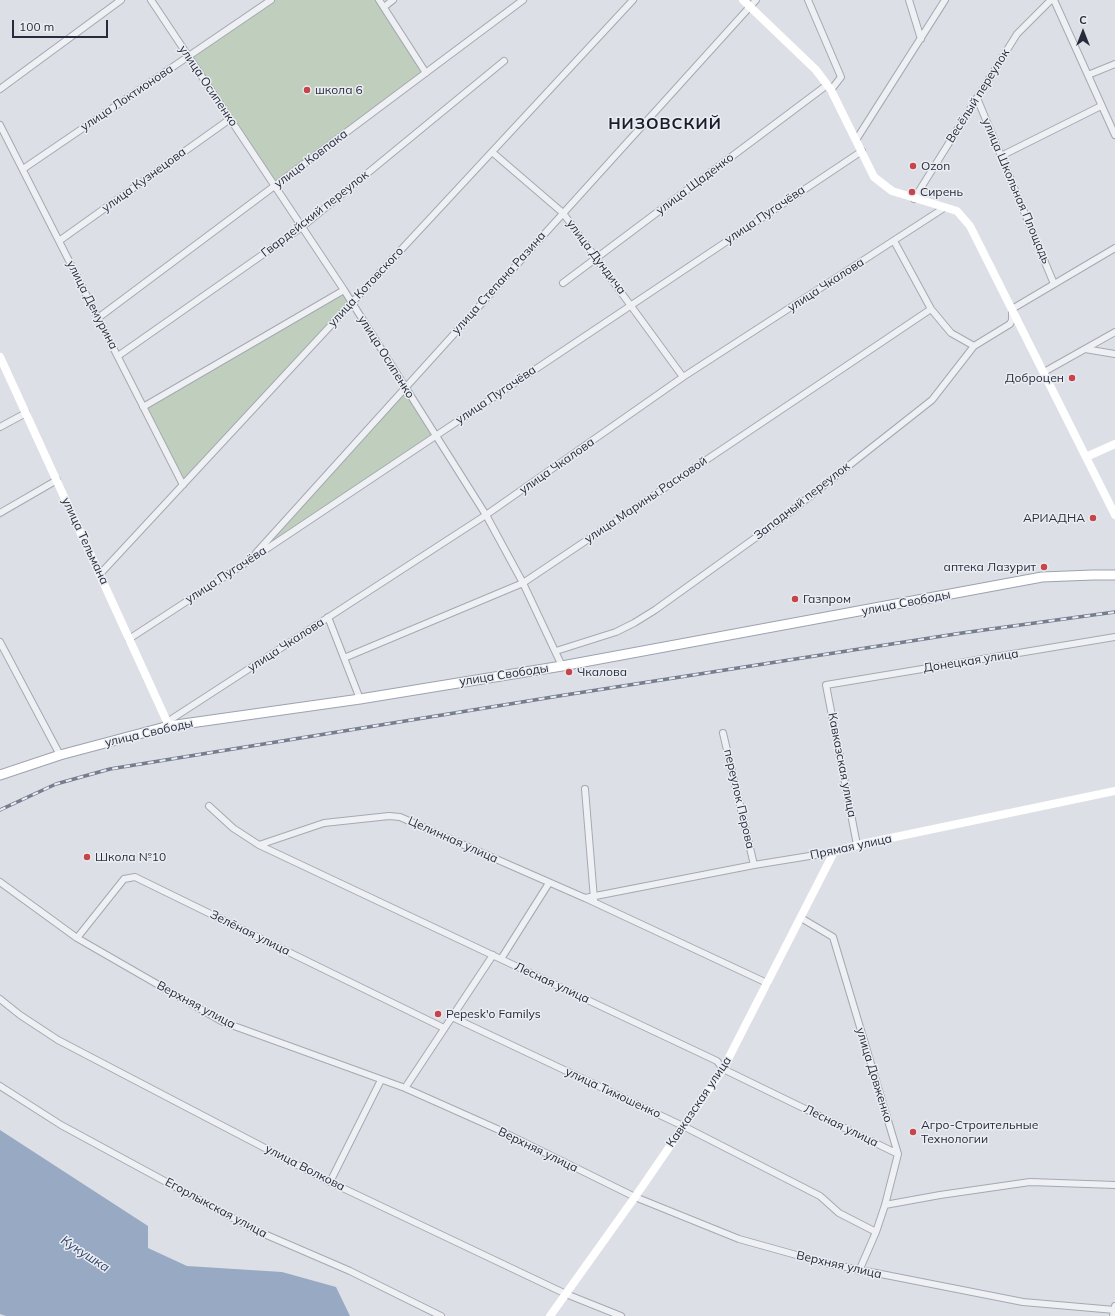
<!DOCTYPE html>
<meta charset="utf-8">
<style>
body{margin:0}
#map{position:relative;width:1115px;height:1316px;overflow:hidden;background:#dcdfe5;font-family:Mulish,sans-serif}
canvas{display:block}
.north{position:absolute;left:1063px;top:12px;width:40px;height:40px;-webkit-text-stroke:3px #ebedf3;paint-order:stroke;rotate:0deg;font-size:11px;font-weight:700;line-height:16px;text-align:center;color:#262c3b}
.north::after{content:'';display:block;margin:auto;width:14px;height:18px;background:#262c3b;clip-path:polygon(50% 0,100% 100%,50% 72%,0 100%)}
.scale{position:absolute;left:12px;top:20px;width:96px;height:18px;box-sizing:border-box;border:2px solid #262c3b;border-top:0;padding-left:5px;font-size:12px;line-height:14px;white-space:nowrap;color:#262c3b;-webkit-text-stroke:3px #ebedf3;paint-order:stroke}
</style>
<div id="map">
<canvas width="1115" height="1316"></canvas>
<div class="north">С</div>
<div class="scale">100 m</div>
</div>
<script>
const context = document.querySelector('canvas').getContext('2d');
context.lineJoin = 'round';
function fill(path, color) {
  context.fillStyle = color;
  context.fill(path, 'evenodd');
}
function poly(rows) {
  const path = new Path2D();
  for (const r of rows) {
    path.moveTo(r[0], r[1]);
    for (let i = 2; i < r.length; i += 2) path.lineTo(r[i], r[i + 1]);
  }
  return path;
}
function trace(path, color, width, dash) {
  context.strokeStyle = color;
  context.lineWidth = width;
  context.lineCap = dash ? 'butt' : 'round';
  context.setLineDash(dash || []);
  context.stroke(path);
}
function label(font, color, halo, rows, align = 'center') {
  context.font = font + ' Mulish,sans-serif';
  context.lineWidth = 3;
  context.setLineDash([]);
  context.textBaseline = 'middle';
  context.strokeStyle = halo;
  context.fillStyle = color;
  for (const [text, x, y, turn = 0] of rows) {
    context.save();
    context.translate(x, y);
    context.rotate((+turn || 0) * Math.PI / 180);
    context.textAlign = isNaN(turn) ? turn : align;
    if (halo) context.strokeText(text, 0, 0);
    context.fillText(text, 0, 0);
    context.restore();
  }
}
fill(poly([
 [271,0,379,0,426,73,274,186,188,56],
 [344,290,352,303,183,485,143,407],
 [404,387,437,438,250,560]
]), '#c0cfbd');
fill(poly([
 [0,1130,148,1226,148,1248,187,1266,282,1272,336,1287,350,1316,6,1316,0,1314]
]), '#98a9c4');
const street = poly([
 [151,0,344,290,486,515,523,583,562,666],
 [379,0,426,73],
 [808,0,841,77,831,90],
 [909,0,921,39],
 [1054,0,1115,135],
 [384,7,393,0],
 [1088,75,1115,64],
 [0,89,121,0],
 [977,98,1054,284],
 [0,125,183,485],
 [856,140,945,0],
 [492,152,563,213,683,377],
 [1001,156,1101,106],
 [23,169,271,0],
 [914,199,1017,34,1051,0],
 [59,241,230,119],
 [894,241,931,309,951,333,974,346],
 [563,283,827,85],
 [98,318,523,0],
 [1085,349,1115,354],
 [118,356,302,227,504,61],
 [1044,372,1115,332],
 [143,407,344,290],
 [0,427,26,413],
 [0,513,57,480],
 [256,553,756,0],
 [100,574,633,0],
 [328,617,360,699],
 [129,639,250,560,862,151],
 [0,642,60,755],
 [556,651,616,632,634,623,655,610,776,523,932,400,974,346,1010,324,1012,320,1012,309,1115,248],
 [344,658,523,583,931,309],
 [167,722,486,515,683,377,944,208],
 [723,733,754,865],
 [585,789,594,899],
 [209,806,233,828,259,845,717,1061,723,1069,898,1154],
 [259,845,324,823,389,816,400,817,585,898,767,983],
 [857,845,826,685,1115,637],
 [0,882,77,938,223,1022,405,1088,497,1129,635,1197,739,1239,825,1263,1023,1302,1115,1310],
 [585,898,754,865,834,852],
 [801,918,833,937,898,1154,885,1205,876,1232,859,1271],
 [77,938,124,879,135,877,444,1028],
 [501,959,549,883],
 [0,999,20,1015,58,1040,330,1182,566,1294,621,1316],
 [452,1017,683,1126,820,1196,839,1213,876,1232],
 [0,1086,61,1125,255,1230,350,1271,441,1316],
 [405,1088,493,955],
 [330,1182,381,1080],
 [885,1205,940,1195,1030,1182,1115,1185],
 [1113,1316,1115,1306]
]);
const primary = poly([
 [0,775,60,755,169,726,360,699,562,666,1042,577,1093,575,1115,575]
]);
trace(street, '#a5a9b2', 8);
trace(primary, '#9ca2b0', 11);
trace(street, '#eef0f4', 6);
trace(poly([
 [743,0,816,70,831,90,874,177,892,191,957,211,970,226,1115,515],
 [0,357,169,726],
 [1086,457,1115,444],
 [550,1316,635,1197,723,1069,834,852,857,845,1115,791]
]), '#fff', 8);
trace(primary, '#fff', 9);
const rail = poly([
 [0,810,56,784,110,769,565,695,962,633,1115,612]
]);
trace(rail, '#767d8e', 3.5);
trace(rail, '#ebedf3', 2, [6]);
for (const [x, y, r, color] of [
 [307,90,4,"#c6454b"],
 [913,166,4,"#c6454b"],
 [912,192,4,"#c6454b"],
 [1072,378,4,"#c6454b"],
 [1093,518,4,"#c6454b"],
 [1044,567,4,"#c6454b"],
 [795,599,4,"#c6454b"],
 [569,672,4,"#c6454b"],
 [87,857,4,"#c6454b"],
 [438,1014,4,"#c6454b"],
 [913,1132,4,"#c6454b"]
]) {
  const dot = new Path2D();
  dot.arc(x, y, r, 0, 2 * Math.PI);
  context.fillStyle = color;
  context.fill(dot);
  trace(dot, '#ebedf3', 1.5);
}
label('12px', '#262c3b', '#ebedf3', [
 ["улица Осипенко",208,86,56],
 ["Весёлый переулок",978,96,-58],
 ["улица Локтионова",127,98,-34],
 ["улица Ковпака",311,159,-37],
 ["улица Кузнецова",144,180,-36],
 ["улица Щаденко",695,184,-37],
 ["улица Школьная Площадь",1016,191,67],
 ["Гвардейский переулок",315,214,-38],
 ["улица Пугачёва",765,215,-34],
 ["улица Дундича",596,257,53],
 ["улица Степана Разина",499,283,-48],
 ["улица Чкалова",826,285,-33],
 ["улица Котовского",366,287,-47],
 ["улица Демурина",92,305,63],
 ["улица Осипенко",386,357,58],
 ["улица Пугачёва",496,395,-34],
 ["улица Чкалова",557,466,-35],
 ["улица Марины Расковой",646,500,-34],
 ["Западный переулок",802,501,-38],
 ["улица Тельмана",85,541,65],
 ["улица Пугачёва",226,575,-33],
 ["улица Свободы",906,603,-11],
 ["улица Чкалова",286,645,-33],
 ["Донецкая улица",971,661,-9],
 ["улица Свободы",504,675,-9],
 ["улица Свободы",149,733,-13],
 ["Кавказская улица",842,765,79],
 ["переулок Перова",739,799,77],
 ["Целинная улица",453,840,24],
 ["Прямая улица",851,847,-12],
 ["Зелёная улица",250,933,26],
 ["Лесная улица",552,983,25],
 ["Верхняя улица",196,1005,28],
 ["улица Довженко",874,1075,73],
 ["улица Тимошенко",613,1093,25],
 ["Кавказская улица",699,1102,-56],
 ["Лесная улица",841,1126,26],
 ["Верхняя улица",538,1150,26],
 ["улица Волкова",305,1168,27],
 ["Егорлыкская улица",216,1208,28],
 ["Верхняя улица",839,1265,13]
]);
label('12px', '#262c3b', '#ebedf3', [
 ["школа 6",315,90],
 ["Ozon",921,166],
 ["Сирень",920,192],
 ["Доброцен",1064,378,"right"],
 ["АРИАДНА",1085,518,"right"],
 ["аптека Лазурит",1036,567,"right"],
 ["Газпром",803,599],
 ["Чкалова",577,672],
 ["Школа №10",95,857],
 ["Pepesk'o Familys",446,1014],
 ["Агро-Строительные",921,1125],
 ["Технологии",921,1139]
], 'left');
label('italic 13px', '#33476c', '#ebedf3', [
 ["Кукушка",85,1254,33]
]);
context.letterSpacing = '1px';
label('bold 16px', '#191d2b', '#ebedf3', [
 ["НИЗОВСКИЙ",665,124]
]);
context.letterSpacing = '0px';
</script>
